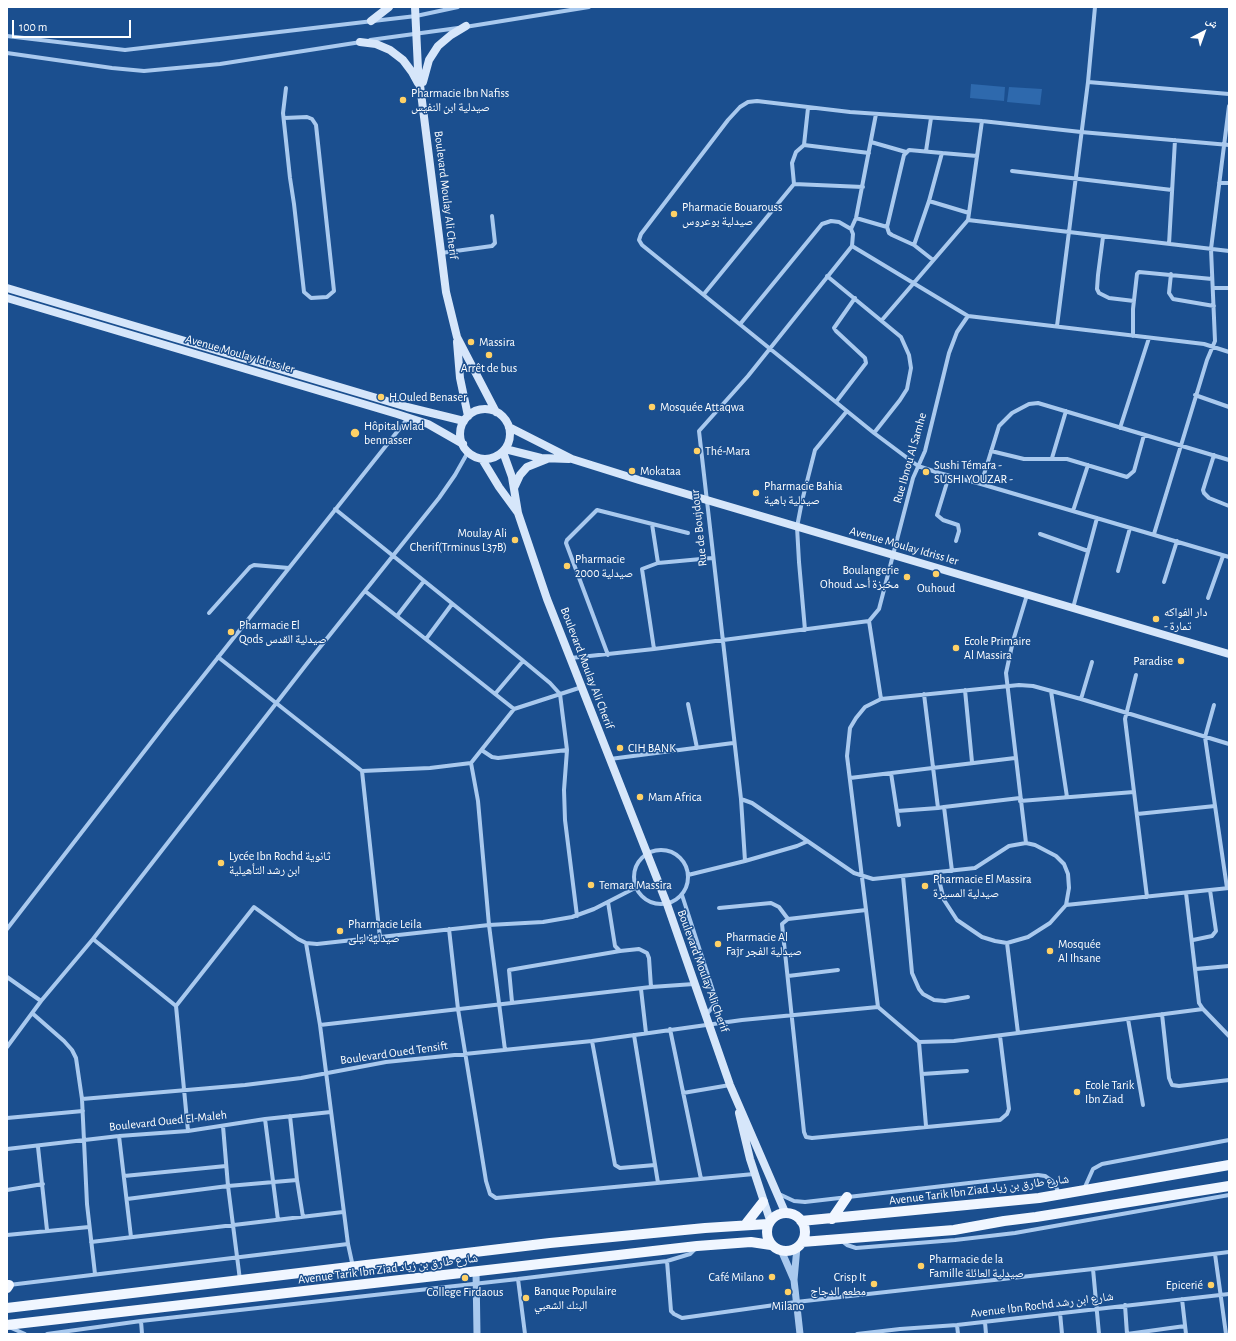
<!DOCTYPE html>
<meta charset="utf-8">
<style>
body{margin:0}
#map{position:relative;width:1236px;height:1341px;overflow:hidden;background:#1b4f8f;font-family:"Alegreya Sans","Noto Naskh Arabic",sans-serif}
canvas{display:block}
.frame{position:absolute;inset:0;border:8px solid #fff;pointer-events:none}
.north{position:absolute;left:1184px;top:12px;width:40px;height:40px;-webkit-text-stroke:3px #1b4f8f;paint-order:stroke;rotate:41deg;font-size:11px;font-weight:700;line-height:16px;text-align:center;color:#fff}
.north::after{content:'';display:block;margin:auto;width:14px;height:18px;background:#fff;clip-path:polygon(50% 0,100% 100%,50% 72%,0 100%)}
.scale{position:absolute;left:12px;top:20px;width:119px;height:18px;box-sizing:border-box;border:2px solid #fff;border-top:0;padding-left:5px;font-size:12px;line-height:14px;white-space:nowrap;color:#fff;-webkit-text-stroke:3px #1b4f8f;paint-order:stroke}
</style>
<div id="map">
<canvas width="1236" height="1341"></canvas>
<div class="frame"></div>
<div class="north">ش</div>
<div class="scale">100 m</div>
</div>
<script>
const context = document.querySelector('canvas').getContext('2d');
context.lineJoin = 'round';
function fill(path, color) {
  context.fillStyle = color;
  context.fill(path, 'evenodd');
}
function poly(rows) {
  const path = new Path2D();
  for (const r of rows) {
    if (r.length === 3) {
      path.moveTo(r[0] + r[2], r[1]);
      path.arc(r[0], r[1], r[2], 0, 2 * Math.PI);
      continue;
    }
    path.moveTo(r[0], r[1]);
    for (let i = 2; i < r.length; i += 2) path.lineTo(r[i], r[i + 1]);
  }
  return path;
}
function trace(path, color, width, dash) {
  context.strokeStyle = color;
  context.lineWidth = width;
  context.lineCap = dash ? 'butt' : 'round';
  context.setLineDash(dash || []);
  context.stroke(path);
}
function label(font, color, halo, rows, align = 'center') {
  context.font = font + ' "Alegreya Sans","Noto Naskh Arabic",sans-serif';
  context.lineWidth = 3;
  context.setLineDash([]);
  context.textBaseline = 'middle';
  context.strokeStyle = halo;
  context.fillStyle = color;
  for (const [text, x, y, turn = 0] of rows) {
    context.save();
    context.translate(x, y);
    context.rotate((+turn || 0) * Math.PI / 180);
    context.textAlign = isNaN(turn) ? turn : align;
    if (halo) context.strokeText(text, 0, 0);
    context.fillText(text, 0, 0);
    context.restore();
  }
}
fill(poly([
 [971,84,1005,87,1004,101,970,98],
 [1009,87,1042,89,1040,105,1007,102]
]), '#2e69ad');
trace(poly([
 [465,27,589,7],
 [7,36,125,50,416,16,458,7],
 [370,40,458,28],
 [7,53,112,68,144,71,220,64,361,42],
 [1088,82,1229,94],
 [284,118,307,117,312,119,316,125,334,291,327,297,311,298,304,292,294,204,290,178,283,113,286,88],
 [871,142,906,152],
 [804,145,808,108],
 [1229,145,1081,132,982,121,850,112,757,101,748,102,740,107,728,120,641,234,639,240,642,245,874,433,918,466,939,473,981,484,1229,557],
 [926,151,931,118],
 [942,153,977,156],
 [1012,171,1172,190],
 [1219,183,1229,183],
 [794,184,792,163,796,152,804,145,869,153],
 [929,201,969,213],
 [856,218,887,227],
 [968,220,1229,251],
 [851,229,856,218,876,114],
 [1103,237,1098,275,1097,289,1099,293,1109,298,1134,301],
 [1169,244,1175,140],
 [914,245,929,201,942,153,909,150,904,155,887,227,889,233,892,235,914,245,933,260],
 [852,246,968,316,1204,344,1229,352],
 [441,253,492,246,495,243,492,216],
 [1171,274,1169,293,1173,299,1214,306],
 [827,276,901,337,909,355,911,368,907,389,900,400,874,433],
 [1213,288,1229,288],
 [704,294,794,184,863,187],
 [882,320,968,220,982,121],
 [741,323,822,224,831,221,839,222,851,229,853,234,852,246,748,376,699,431,741,799,745,861],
 [1057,326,1088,82,1095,7],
 [1133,336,1133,309,1137,274,1139,272,1212,279],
 [1195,395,1229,407],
 [836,402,866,363,865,358,836,331,834,328,855,298],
 [1120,428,1149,338],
 [991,451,1024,459,1067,459,1127,477,1134,471,1144,435],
 [1214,455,1203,490,1204,493,1209,498,1229,506],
 [1052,458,1066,411],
 [949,476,937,515,943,520,958,525,959,531,956,541],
 [981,484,999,426,1012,413,1029,404,1038,403,1229,460],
 [335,509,521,659,550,683,560,694,567,750,564,790,565,820,577,916],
 [1073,511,1088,465],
 [652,524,658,563],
 [1040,534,1088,551],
 [1154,534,1207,360,1215,341,1211,249,1229,106],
 [1118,571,1130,528],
 [1164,582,1177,541],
 [365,591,514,709],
 [1208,598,1223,556],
 [1073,608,1097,518],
 [209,613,250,567,254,565,289,568],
 [397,616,424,581],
 [869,621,881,699],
 [805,630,799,562,797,527,802,501,815,450,847,411],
 [426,639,452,604],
 [654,649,642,569,658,563,712,558],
 [608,655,566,543,567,540,597,510,688,533],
 [218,657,362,771,380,938],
 [571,658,654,649,869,621,879,609,913,478,925,451,949,353,957,332,968,316],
 [1136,675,1125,719,1147,897],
 [965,690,972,762],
 [1051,691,1067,797],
 [495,694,523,661],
 [924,694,938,808,944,807,952,871],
 [1081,699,1092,662],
 [688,704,697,748],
 [1214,705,1205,737,1227,888],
 [483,751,492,757,498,758,567,750],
 [610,759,733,743],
 [471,763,478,801,489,925,505,1050],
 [362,771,430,768,471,763,514,709,582,687],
 [891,773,899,825],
 [850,778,1015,758],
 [741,799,752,803,854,873,873,879,975,868,1009,846,1026,843,1035,845,1056,856,1064,864,1068,874,1069,888,1066,905,1050,923,1028,937,1007,943,995,941,982,937,957,920,944,900,937,872],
 [1020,801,1134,792],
 [944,807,1020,798],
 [897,811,938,808],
 [1137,814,1215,806],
 [1026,843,1006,673,1013,641,1027,595],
 [661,877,27],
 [688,875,745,861,797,846,806,842],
 [903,876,912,973,919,989,923,994,934,1000,945,1001,968,997],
 [1186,893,1199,1003,1203,1009,1229,1036],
 [682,895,716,1000,716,1003,706,1015],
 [1066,905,1229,888],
 [719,908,771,903,779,907,788,919],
 [866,910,788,919,782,924,804,1132,806,1137,812,1138,1000,1120,1007,1114,1009,1109,1000,1036],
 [7,929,170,718,408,418],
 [449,929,458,1009,486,1181,490,1194,496,1198,754,1174],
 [93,939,176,1006],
 [1193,940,1212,936,1216,931,1210,890],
 [306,943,320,1025,348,1244,353,1267],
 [1007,943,1018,1033],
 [1196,969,1229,966],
 [788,976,838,970],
 [7,977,41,1001],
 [651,987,694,984],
 [641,989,646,1033],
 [512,1002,509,970,620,951],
 [32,1013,64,1041,72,1050,76,1058,82,1099,87,1204,95,1274],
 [1162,1014,1169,1078,1172,1085,1179,1086,1229,1080],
 [1128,1019,1143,1105],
 [320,1025,651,987,649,958,647,953,639,949,620,951,615,946,608,902],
 [670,1029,701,1179],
 [634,1035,658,1183],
 [592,1041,615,1165,620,1168,655,1165],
 [919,1042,954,1041,1018,1033,1203,1009],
 [7,1047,41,1001,93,939,309,661,439,498,455,475,468,452],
 [922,1074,967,1071],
 [683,1093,730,1085],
 [82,1099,245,1085,301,1078,386,1062,592,1041,742,1020,878,1007],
 [7,1118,83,1111],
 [265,1119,278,1220],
 [223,1126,228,1186,240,1280],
 [926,1126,919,1042,878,1007,847,756,850,728,856,718,865,707,881,699,1019,685,1033,686,1081,699,1229,744],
 [188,1131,176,1006,254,907,298,939,306,943,317,944,489,925,543,922,572,917,594,909,635,888],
 [119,1136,131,1237],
 [38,1147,47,1230],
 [7,1149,119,1136,188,1131,265,1119,331,1112],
 [124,1176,226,1166],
 [297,1180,303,1217],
 [1084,1189,1093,1169,1102,1164,1229,1140],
 [7,1190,43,1184],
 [779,1194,794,1201,805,1202,1038,1175,1045,1176,1052,1181,1060,1194],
 [127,1199,228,1186,297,1180,290,1116],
 [7,1235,89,1227],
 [842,1241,847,1245,856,1248,955,1240,1015,1233,1229,1195],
 [91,1242,343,1212],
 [1215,1254,1226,1334],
 [667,1261,671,1311,674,1314,682,1318,796,1302,1093,1269,1229,1252],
 [1093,1269,1099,1334],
 [518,1279,525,1334],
 [9,1285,348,1244],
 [1182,1299,1186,1334],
 [1125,1305,1127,1334],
 [1060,1313,1062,1334],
 [141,1321,142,1334],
 [985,1322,986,1334],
 [957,1325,958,1334],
 [9,1327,25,1334],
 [47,1334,141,1321,518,1279,667,1261,690,1254,696,1248],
 [857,1334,900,1329,957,1325,1229,1294],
 [1127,1334,1185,1326]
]), '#a9c9ee', 4);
trace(poly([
 [797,1247,794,1280,800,1334],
 [781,1250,794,1280],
 [476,1271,477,1334]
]), '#a9c9ee', 7);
trace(poly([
 [415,7,418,69,446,292,457,337,496,412],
 [371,21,389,7],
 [360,42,376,44,390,50,403,60,412,72,418,83],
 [423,82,429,60,438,46,451,35,466,26],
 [7,288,407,407,464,421],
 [7,298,397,414,428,424,463,444],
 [457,342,460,378,468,416],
 [485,434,25],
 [509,427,572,459,639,480,1229,654],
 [505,449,541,458,569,459],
 [503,452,512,477,518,513,547,599,667,904,730,1085,785,1212],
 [482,459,499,487,518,513],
 [514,488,520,475,527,467,547,459],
 [739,1113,750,1159,770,1220]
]), '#d6e6fa', 8);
trace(poly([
 [786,1232,19],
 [832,1219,847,1197],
 [801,1221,1039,1198,1229,1165],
 [745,1225,763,1202],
 [802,1242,954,1230,1004,1221,1036,1217,1229,1186],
 [7,1288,9,1285],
 [7,1308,550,1243,705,1228,768,1224],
 [7,1325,697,1246,751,1242,771,1245]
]), '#f0f6ff', 10);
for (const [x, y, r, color] of [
 [403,100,4,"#ffd166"],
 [674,214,4,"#ffd166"],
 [471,342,4,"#ffd166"],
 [489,355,4,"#ffd166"],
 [381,397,4,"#ffd166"],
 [652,407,4,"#ffd166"],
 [355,433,5,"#ffd166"],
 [697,451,4,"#ffd166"],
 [632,471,4,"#ffd166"],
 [926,472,4,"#ffd166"],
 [756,493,4,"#ffd166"],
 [515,540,4,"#ffd166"],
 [567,566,4,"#ffd166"],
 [936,574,4,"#ffd166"],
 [907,577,4,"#ffd166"],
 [1156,619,4,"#ffd166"],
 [231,632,4,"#ffd166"],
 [956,648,4,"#ffd166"],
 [1181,661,4,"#ffd166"],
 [620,748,4,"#ffd166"],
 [640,797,4,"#ffd166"],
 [221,863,4,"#ffd166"],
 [591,885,4,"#ffd166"],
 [925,886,4,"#ffd166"],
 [340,931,4,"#ffd166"],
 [718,944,4,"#ffd166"],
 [1050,951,4,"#ffd166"],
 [1077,1092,4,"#ffd166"],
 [921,1266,4,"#ffd166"],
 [772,1277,4,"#ffd166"],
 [465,1278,4,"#ffd166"],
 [874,1284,4,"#ffd166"],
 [1211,1285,4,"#ffd166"],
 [788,1292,4,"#ffd166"],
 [526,1298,4,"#ffd166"]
]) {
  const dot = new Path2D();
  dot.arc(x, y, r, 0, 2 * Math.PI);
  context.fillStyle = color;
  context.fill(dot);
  trace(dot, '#1b4f8f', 1.5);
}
label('12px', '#fff', '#1b4f8f', [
 ["Pharmacie Ibn Nafiss",411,93],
 ["صيدلية ابن النفيس",411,107],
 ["Pharmacie Bouarouss",682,207],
 ["صيدلية بوعروس",682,221],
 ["Massira",479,342],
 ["Arrêt de bus",489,368,"center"],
 ["H.Ouled Benaser",389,397],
 ["Mosquée Attaqwa",660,407],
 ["Hôpital wlad",364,426],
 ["bennasser",364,440],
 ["Thé-Mara",705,451],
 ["Sushi Témara -",934,465],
 ["SUSHI YOUZAR -",934,479],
 ["Mokataa",640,471],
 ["Pharmacie Bahia",764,486],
 ["صيدلية باهية",764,500],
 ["Moulay Ali",507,533,"right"],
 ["Cherif(Trminus L37B)",507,547,"right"],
 ["Pharmacie",575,559],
 ["2000 صيدلية",575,573],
 ["Boulangerie",899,570,"right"],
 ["Ohoud مخبزة أحد",899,584,"right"],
 ["Ouhoud",936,588,"center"],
 ["دار الفواكه",1164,612],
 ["- تمارة",1164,626],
 ["Pharmacie El",239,625],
 ["Qods صيدلية القدس",239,639],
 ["Ecole Primaire",964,641],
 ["Al Massira",964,655],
 ["Paradise",1173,661,"right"],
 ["CIH BANK",628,748],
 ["Mam Africa",648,797],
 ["Lycée Ibn Rochd ثانوية",229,856],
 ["ابن رشد التأهيلية",229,870],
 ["Pharmacie El Massira",933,879],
 ["صيدلية المسيرة",933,893],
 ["Temara Massira",599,885],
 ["Pharmacie Leila",348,924],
 ["صيدلية ليلى",348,938],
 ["Pharmacie Al",726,937],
 ["Fajr صيدلية الفجر",726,951],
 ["Mosquée",1058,944],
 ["Al Ihsane",1058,958],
 ["Ecole Tarik",1085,1085],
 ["Ibn Ziad",1085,1099],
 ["Pharmacie de la",929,1259],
 ["Famille صيدلية العائلة",929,1273],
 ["Café Milano",764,1277,"right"],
 ["Crisp It",866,1277,"right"],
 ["مطعم الدجاج",866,1291,"right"],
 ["Epicerié",1203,1285,"right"],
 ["Banque Populaire",534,1291],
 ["البنك الشعبي",534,1305],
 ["College Firdaous",465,1292,"center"],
 ["Milano",788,1306,"center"]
], 'left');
label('12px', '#fff', '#1b4f8f', [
 ["Boulevard Moulay Ali Cherif",446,195,83],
 ["Avenue Moulay Idriss Ier",240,354,16],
 ["Rue Ibnou Al Samhe",910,458,-74],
 ["Rue de Boujdour",699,528,-96],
 ["Avenue Moulay Idriss Ier",904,546,16],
 ["Boulevard Moulay Ali Cherif",587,668,69],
 ["Boulevard Moulay Ali Cherif",703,971,70],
 ["Boulevard Oued Tensift",394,1053,-8],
 ["Boulevard Oued El-Maleh",168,1121,-6],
 ["Avenue Tarik Ibn Ziad شارع طارق بن زياد",979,1190,-7],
 ["Avenue Tarik Ibn Ziad شارع طارق بن زياد",388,1269,-7],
 ["Avenue Ibn Rochd شارع ابن رشد",1042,1305,-7]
]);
</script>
